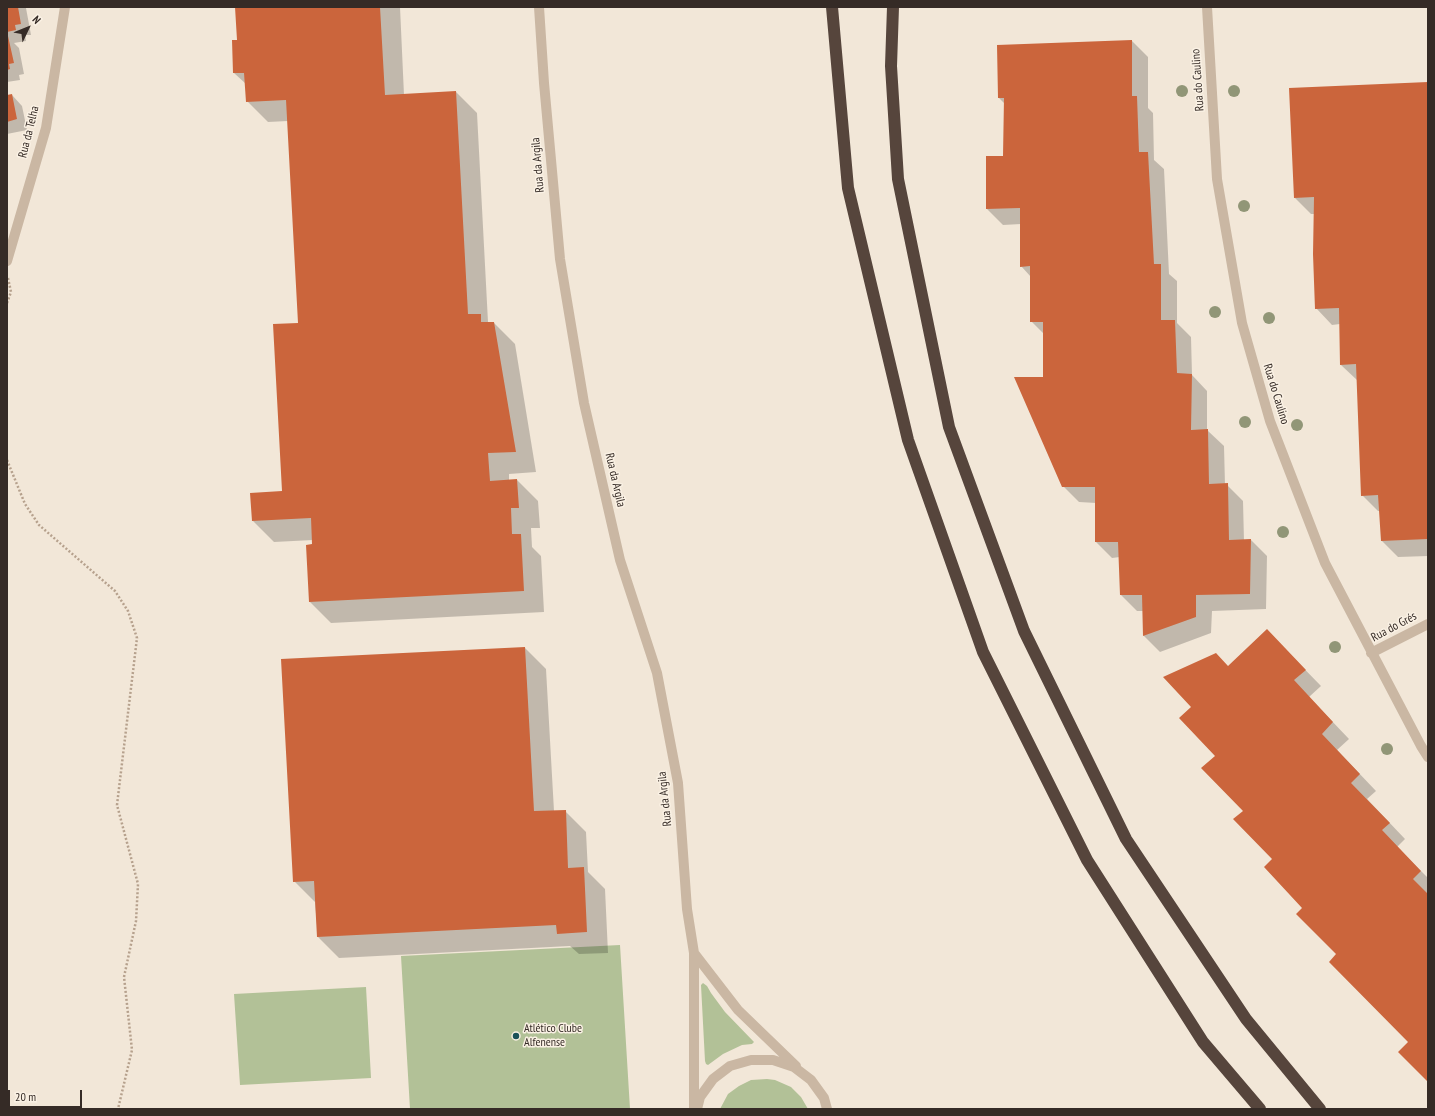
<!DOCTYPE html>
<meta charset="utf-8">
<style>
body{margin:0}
#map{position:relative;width:1435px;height:1116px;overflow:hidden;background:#f2e7d8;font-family:"PT Sans Narrow",sans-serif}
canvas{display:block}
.frame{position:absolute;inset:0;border:8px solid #352b26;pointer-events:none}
.north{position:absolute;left:8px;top:8px;width:40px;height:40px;-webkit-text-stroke:3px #faf1e4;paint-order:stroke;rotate:47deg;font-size:11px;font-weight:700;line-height:16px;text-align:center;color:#352b26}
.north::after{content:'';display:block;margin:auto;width:14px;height:18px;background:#352b26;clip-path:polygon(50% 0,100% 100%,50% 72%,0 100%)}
.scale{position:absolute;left:8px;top:1090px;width:74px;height:18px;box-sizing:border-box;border:2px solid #352b26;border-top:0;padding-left:5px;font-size:12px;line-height:14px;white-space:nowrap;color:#352b26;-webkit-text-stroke:3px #faf1e4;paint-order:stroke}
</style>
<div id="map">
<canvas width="1435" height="1116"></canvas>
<div class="frame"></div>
<div class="north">N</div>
<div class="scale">20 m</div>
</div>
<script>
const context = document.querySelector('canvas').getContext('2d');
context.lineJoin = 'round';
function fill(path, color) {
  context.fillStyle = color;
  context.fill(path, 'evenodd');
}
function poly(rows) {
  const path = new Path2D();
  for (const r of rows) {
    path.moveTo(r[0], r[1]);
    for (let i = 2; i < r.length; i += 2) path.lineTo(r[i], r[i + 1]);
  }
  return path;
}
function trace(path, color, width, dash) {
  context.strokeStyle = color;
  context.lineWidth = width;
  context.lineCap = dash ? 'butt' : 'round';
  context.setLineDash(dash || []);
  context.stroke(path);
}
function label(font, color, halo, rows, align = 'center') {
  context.font = font + ' "PT Sans Narrow",sans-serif';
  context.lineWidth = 3;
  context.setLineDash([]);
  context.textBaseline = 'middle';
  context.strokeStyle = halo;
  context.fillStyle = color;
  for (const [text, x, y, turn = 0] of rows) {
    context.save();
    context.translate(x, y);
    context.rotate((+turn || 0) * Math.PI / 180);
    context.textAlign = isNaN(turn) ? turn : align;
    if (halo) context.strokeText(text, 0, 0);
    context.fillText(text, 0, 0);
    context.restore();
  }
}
fill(poly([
 [620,945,630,1109,410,1109,401,956],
 [703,983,707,986,711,993,725,1012,754,1042,752,1044,742,1045,723,1054,708,1065,706,1064,705,1061,701,985],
 [366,987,371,1078,240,1085,234,994],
 [767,1079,775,1080,791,1087,801,1097,808,1109,720,1109,728,1094,739,1086,751,1080]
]), '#b2c197');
fill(poly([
 [7,7,26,8,31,35,25,35,26,41,14,43,19,48,24,74,19,75,20,80,7,82],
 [236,7,400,7,404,95,456,92,477,113,488,322,494,323,515,344,536,472,509,474,509,480,517,480,538,501,540,528,531,528,532,547,541,556,544,612,331,623,310,602,313,540,274,542,253,521,283,492,299,324,288,121,268,122,247,101,246,84,234,73,238,41],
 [1132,41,1148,57,1148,108,1153,113,1154,160,1164,169,1169,274,1177,281,1177,323,1191,337,1192,375,1207,391,1207,430,1224,446,1225,485,1227,485,1243,501,1244,541,1251,540,1267,556,1266,609,1212,611,1211,633,1160,652,1144,636,1144,611,1137,611,1121,595,1120,557,1112,558,1096,542,1096,503,1079,502,1063,486,1044,378,1044,334,1031,321,1031,277,1021,266,1021,224,1003,225,987,209,1004,157,1005,104,999,98],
 [1428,83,1428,556,1398,557,1382,541,1380,511,1378,511,1362,495,1358,381,1341,365,1340,324,1332,325,1316,308,1314,214,1311,214,1295,198],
 [12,95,22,106,27,130,7,134,7,96],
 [1283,647,1321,686,1309,697,1349,739,1337,750,1376,791,1367,799,1405,839,1397,847,1428,878,1428,1080,1409,1042,1337,954,1304,908,1244,811,1216,756,1229,667],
 [525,648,546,669,554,811,565,811,586,832,588,872,605,889,608,953,579,954,570,946,339,958,318,937,315,902,294,881]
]), '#0003');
fill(poly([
 [7,7,18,7,21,24,15,25,16,30,7,32],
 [235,7,380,7,385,95,456,91,468,314,481,314,481,322,494,322,516,452,488,453,490,481,517,479,519,508,511,508,512,534,521,534,524,591,309,602,306,545,312,544,311,518,252,521,250,493,282,491,273,324,298,323,286,100,246,102,244,73,233,73,232,40,237,40],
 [8,36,14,63,9,64,10,69,7,70,7,37],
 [1132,40,1132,96,1137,96,1139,152,1148,152,1154,264,1161,264,1161,320,1175,320,1177,373,1192,374,1191,430,1208,429,1209,484,1228,483,1229,540,1251,539,1250,594,1196,595,1196,617,1143,636,1142,595,1120,595,1118,542,1095,542,1095,487,1062,487,1014,377,1043,377,1043,322,1030,322,1030,266,1020,267,1020,208,986,209,986,156,1003,156,1004,98,998,98,997,45],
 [1428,82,1428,539,1381,541,1378,495,1361,496,1356,364,1340,365,1339,308,1315,309,1313,254,1314,197,1294,198,1289,88],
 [12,94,17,119,7,122,7,95],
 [1267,629,1306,670,1294,680,1333,722,1322,734,1360,774,1351,783,1390,823,1382,830,1421,871,1413,879,1428,894,1428,1082,1398,1052,1408,1042,1329,962,1336,954,1296,914,1302,908,1264,867,1272,859,1233,819,1243,811,1201,768,1215,756,1179,718,1191,707,1163,677,1216,653,1228,666],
 [525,647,534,811,566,810,568,868,584,867,587,932,557,934,556,925,317,937,314,881,293,882,281,659]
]), '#cb653c');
trace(poly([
 [7,303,11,292,8,278],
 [7,460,25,504,39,525,115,591,128,611,137,638,117,805,138,884,136,921,124,977,132,1050,118,1109]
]), '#b6a18d', 2.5, [2, 2]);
trace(poly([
 [539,7,544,83,560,259,584,403,620,560,657,673,678,783,687,909,694,953,694,1109],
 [1207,7,1217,179,1242,323,1270,421,1325,563,1421,746,1428,757],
 [7,261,46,128,65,7],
 [1371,653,1428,624],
 [694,953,738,1010,796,1066],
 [697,1109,700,1097,713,1079,730,1066,751,1060,773,1060,794,1067,811,1080,824,1098,827,1109]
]), '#cab7a3', 10);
trace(poly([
 [832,7,848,188,908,440,983,652,1087,860,1203,1042,1260,1109],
 [893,7,891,66,898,179,949,427,1024,631,1126,839,1246,1019,1320,1109]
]), '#56453c', 12);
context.fillStyle = '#919677';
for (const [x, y] of [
 [1182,91],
 [1234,91],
 [1244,206],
 [1215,312],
 [1269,318],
 [1245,422],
 [1297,425],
 [1283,532],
 [1335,647],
 [1387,749]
]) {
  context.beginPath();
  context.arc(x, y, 6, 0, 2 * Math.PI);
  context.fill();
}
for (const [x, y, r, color] of [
 [516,1036,4,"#1a5158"]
]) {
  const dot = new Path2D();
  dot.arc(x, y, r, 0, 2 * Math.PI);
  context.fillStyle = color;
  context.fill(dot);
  trace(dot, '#faf1e4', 1.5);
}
label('12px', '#352b26', '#faf1e4', [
 ["Rua do Caulino",1198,80,-94],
 ["Rua da Telha",29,132,-76],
 ["Rua da Argila",538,165,-95],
 ["Rua do Caulino",1276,394,73],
 ["Rua da Argila",615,480,77],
 ["Rua do Grés",1394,627,-28],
 ["Rua da Argila",665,799,-96]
]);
label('12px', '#352b26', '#faf1e4', [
 ["Atlético Clube",524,1029],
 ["Alfenense",524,1043]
], 'left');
</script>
